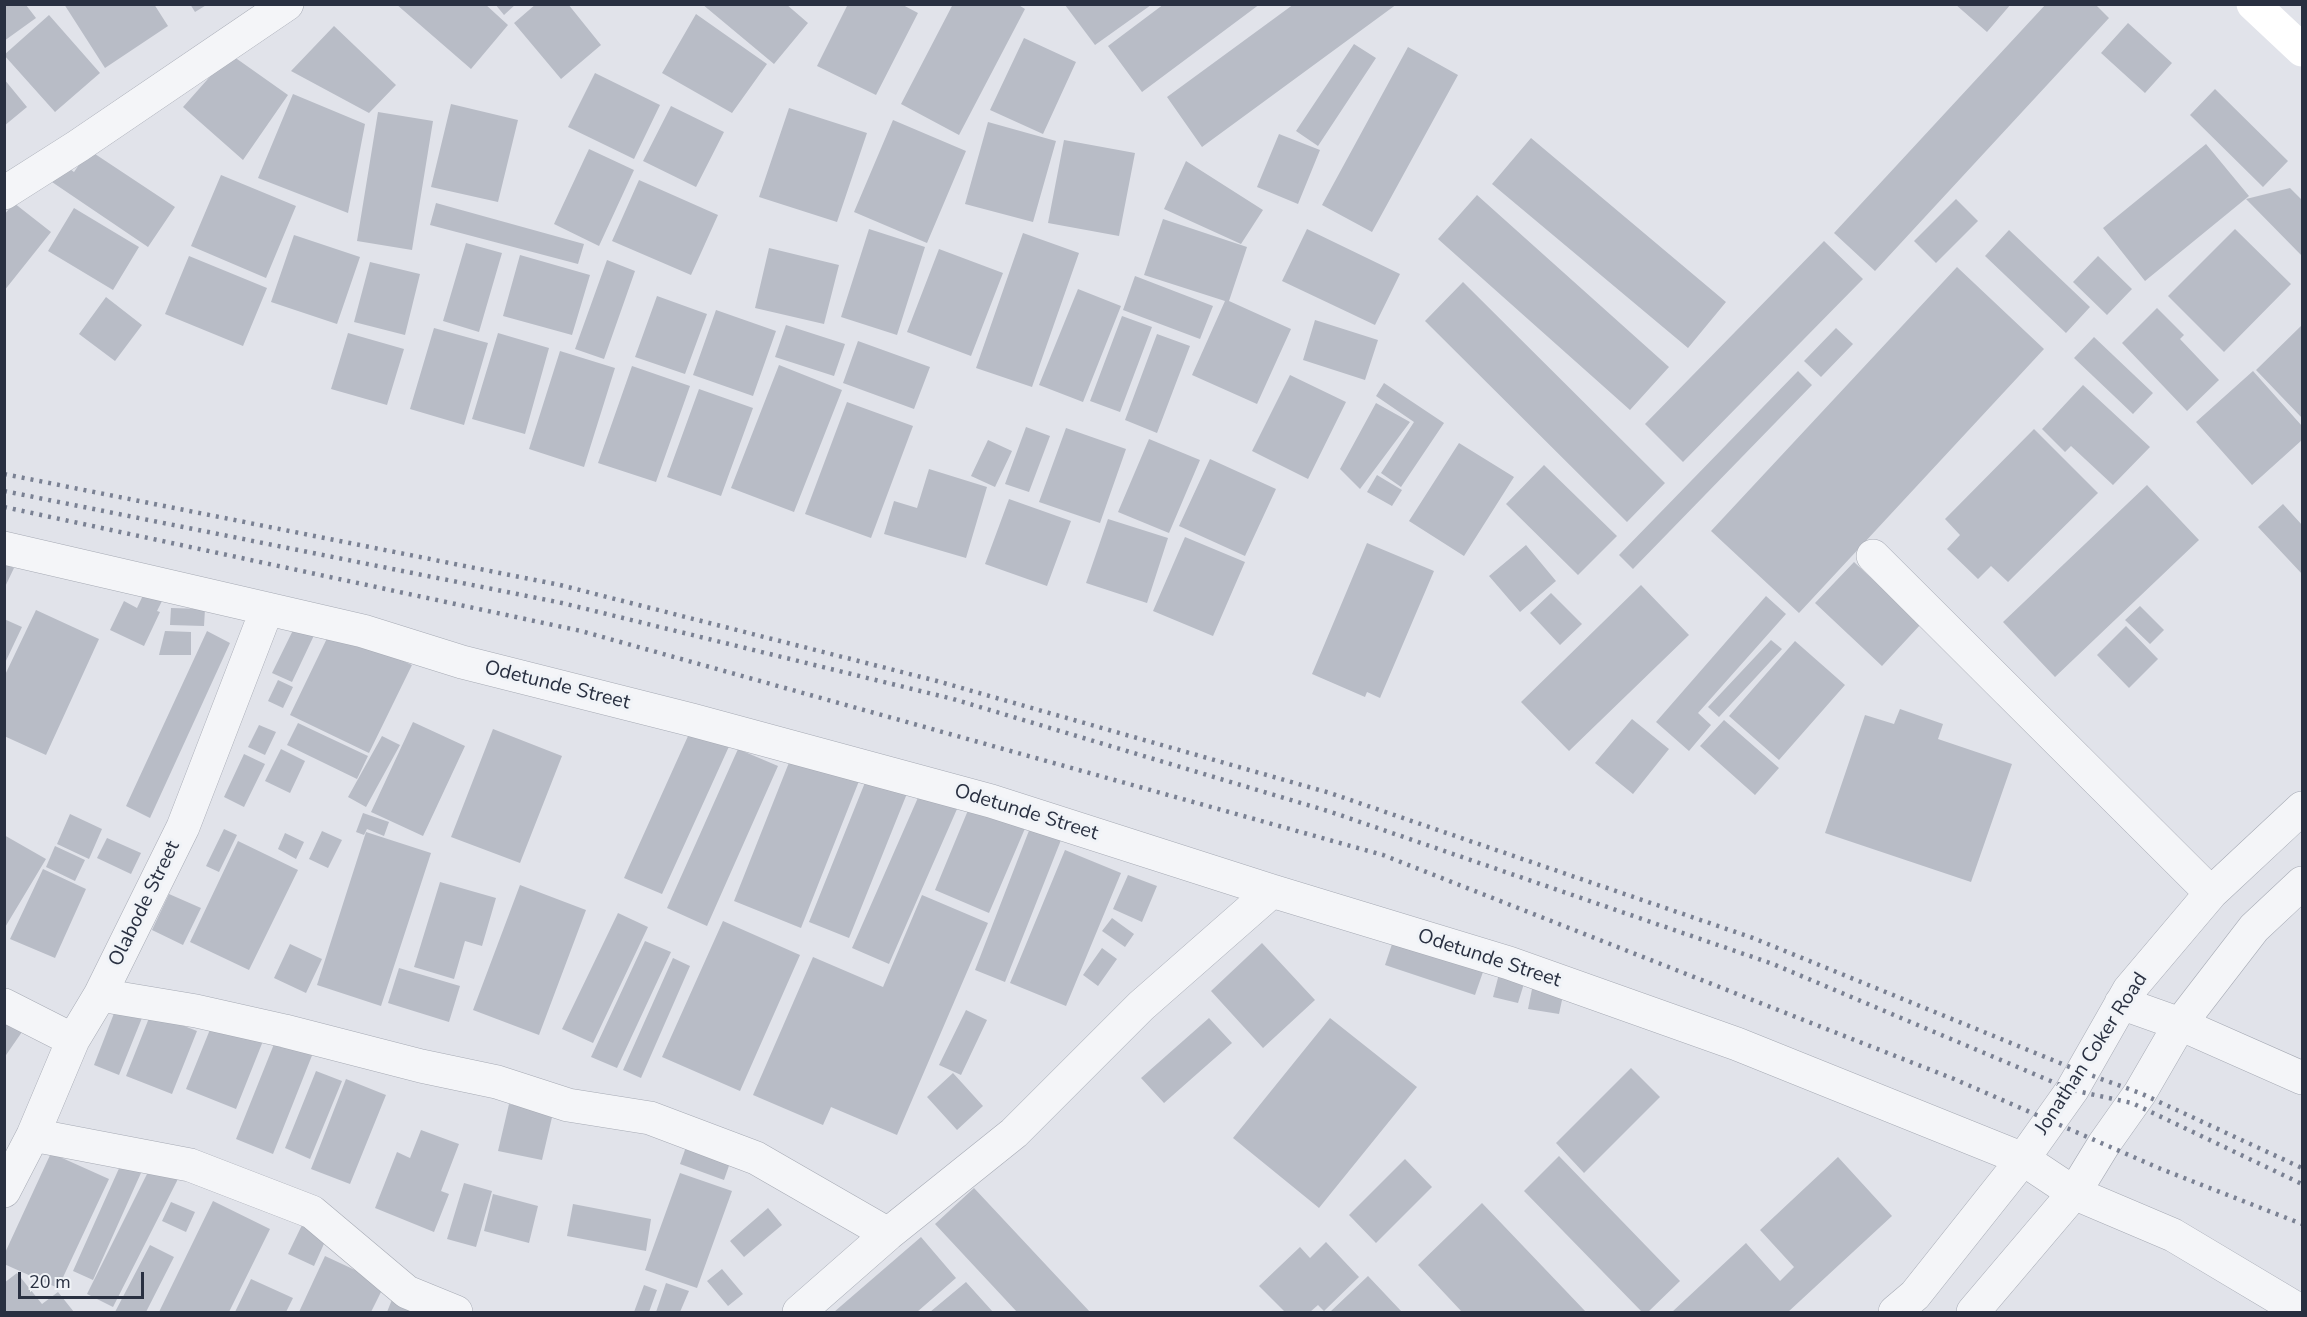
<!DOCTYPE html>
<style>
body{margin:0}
#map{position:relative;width:2307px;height:1317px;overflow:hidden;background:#e1e3ea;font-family:"Nunito Sans",sans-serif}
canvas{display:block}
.frame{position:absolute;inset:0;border:6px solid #293041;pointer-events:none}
.scale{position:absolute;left:18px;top:1272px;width:126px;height:27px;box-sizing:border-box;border:3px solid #293041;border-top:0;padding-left:8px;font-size:18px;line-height:21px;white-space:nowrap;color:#293041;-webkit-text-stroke:4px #f0f3f7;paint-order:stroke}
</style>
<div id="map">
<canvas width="2307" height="1317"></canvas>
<div class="frame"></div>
<div class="scale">20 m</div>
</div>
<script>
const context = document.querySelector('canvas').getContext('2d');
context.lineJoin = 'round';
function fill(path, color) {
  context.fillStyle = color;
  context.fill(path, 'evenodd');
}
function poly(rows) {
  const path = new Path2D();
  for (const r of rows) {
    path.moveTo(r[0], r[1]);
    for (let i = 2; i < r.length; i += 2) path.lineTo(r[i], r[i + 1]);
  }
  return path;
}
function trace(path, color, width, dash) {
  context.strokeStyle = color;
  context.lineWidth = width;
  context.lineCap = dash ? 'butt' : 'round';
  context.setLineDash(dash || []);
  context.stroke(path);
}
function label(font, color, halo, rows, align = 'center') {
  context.font = font + ' "Nunito Sans",sans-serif';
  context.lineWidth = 6;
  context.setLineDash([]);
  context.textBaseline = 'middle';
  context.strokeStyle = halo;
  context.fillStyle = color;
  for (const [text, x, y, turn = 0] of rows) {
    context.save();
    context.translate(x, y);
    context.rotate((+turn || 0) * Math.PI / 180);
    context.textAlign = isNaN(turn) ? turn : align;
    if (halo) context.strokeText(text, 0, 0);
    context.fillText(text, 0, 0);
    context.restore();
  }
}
fill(poly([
 [64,4,154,4,168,26,105,68],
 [190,4,208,4,195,12],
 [396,4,485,4,508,25,471,69],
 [495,4,516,4,504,15],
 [536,4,568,4,601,45,561,79,514,23],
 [702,4,786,4,808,23,774,64],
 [848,4,901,4,918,13,876,95,817,66],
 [953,4,1017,4,1025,9,959,135,901,104],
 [1164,4,1260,4,1142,92,1108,46],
 [1294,4,1397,4,1202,147,1167,97],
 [1955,4,2011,4,1987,32],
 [2046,4,2095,4,2109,18,1875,271,1834,233],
 [4,5,26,5,36,18,4,41],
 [1065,5,1151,5,1095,45],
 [696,14,767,64,732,113,662,73],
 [49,15,100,73,55,112,4,55],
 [2128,23,2172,63,2145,93,2101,53],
 [334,26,396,85,369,113,291,71],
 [1024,38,1076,62,1043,134,990,110],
 [1354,44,1376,58,1318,146,1296,131],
 [1408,47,1458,75,1372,232,1322,205],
 [230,54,288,95,243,160,183,107],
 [595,73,660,105,634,159,568,127],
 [4,79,27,107,4,126],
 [2215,89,2288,161,2263,187,2190,115],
 [293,94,365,124,348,213,258,178],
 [451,104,518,120,498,202,431,187],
 [671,106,724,132,696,187,643,161],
 [789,108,867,133,837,222,759,197],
 [378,112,433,121,412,250,357,241],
 [893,120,966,151,927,243,854,212],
 [988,122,1056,141,1033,222,965,204],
 [1279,134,1320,150,1298,204,1257,187],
 [1531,138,1726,302,1688,348,1492,184],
 [1064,140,1135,153,1119,236,1048,223],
 [2206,144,2249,196,2145,281,2103,228],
 [589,149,634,170,599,246,554,224],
 [89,150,175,207,148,247,49,180,60,162,74,172],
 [1186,161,1263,210,1241,244,1164,209],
 [221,175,296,206,266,278,191,246],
 [639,180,718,215,691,275,612,241],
 [2290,188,2302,200,2302,256,2246,199],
 [1477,195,1669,367,1630,410,1438,239],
 [1956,199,1978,221,1936,263,1914,241],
 [14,203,51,232,4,291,4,215],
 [436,203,584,244,578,264,430,225],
 [74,208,139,247,113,290,48,251],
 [1163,219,1247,247,1229,301,1291,329,1257,404,1192,375,1225,301,1144,275],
 [869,229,925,247,897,335,841,317],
 [1307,229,1400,274,1375,325,1282,281],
 [2235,229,2291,284,2224,352,2168,296],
 [2009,230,2090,307,2066,333,1985,256],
 [1023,233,1079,253,1032,387,976,368],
 [294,235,360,257,337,324,271,302],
 [1824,241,1863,279,1683,462,1645,424],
 [466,243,502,253,479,332,443,321],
 [769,248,839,265,824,324,755,308],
 [939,249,1003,273,971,356,907,332],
 [520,255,590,275,572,335,503,316],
 [189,256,267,288,243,346,165,314],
 [2098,256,2132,289,2107,315,2073,282],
 [607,260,635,271,604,359,575,349],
 [370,262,420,274,405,335,354,322],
 [1957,267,2044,349,1799,613,1711,531],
 [1135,276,1213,306,1200,339,1123,310],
 [1463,282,1665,483,1627,522,1425,321],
 [1078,289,1121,306,1083,402,1039,385],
 [657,296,707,314,685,374,635,357],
 [106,297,142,325,115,361,79,334],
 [2157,308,2184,335,2180,339,2219,380,2187,411,2122,343],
 [716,310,776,331,753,396,693,375],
 [1122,316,1152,327,1120,412,1090,401],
 [1315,320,1378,340,1365,380,1303,360],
 [786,325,845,344,834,376,775,357],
 [2302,325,2302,418,2256,370],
 [434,328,488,343,464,425,410,409],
 [1836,328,1853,344,1821,377,1804,361],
 [348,333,404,349,387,405,331,389],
 [498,333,549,348,525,434,472,419],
 [1157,334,1190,346,1157,433,1125,420],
 [2094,337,2153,393,2133,414,2074,358],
 [858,341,930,367,914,409,843,383],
 [560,351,615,368,584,467,529,449],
 [779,365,842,390,794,512,731,488],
 [632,366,690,386,656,482,598,463],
 [1798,371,1812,385,1633,569,1619,555],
 [2253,371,2302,426,2302,440,2252,485,2196,422],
 [1290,375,1346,402,1308,479,1252,451],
 [1384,383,1444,423,1401,487,1381,473,1414,422,1376,396],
 [2083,385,2150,447,2113,485,2071,446,2065,452,2042,429],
 [699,389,753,408,721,496,667,477],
 [847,402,913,426,871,538,805,514],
 [1376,403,1410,422,1360,489,1340,469],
 [1026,427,1050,436,1029,492,1005,484],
 [1066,428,1126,449,1100,523,1039,502],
 [2034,429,2098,493,2008,582,1991,566,1978,579,1947,549,1960,535,1945,519],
 [1149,439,1200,460,1169,533,1118,512],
 [988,440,1012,451,995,487,971,476],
 [1459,443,1514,477,1464,556,1409,521],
 [1210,459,1276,489,1245,556,1179,526],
 [1544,465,1617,536,1578,575,1506,504],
 [929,469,987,487,966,558,884,534,894,501,917,508],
 [1377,475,1402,490,1392,506,1367,492],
 [2147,485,2199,540,2055,677,2003,622],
 [1009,499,1071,521,1047,586,985,564],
 [2283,504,2302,525,2302,574,2258,527],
 [1108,519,1168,538,1147,603,1086,583],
 [1185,537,1245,562,1213,636,1153,611],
 [1367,543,1434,571,1380,698,1367,692,1365,697,1312,674],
 [1526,545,1556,581,1520,612,1489,576],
 [1854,562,1921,624,1882,666,1815,603],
 [4,563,14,568,4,589],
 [1641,585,1689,635,1569,751,1521,702],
 [146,589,164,597,157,611,160,612,144,646,110,630,124,601,137,608],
 [1551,593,1582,624,1560,645,1530,613],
 [1766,596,1786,614,1698,713,1711,725,1689,751,1656,722],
 [2140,606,2164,630,2150,644,2125,620],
 [171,608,205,609,204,626,170,625],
 [36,610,99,639,46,755,4,736,4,677],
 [4,619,22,627,4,665],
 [298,620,317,629,292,682,272,673],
 [2126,626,2158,659,2129,688,2097,655],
 [332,628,412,665,369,753,290,715],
 [165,631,191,632,191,655,159,655],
 [207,631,230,643,150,818,126,806],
 [1771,640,1782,649,1719,717,1708,707],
 [1795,641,1845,685,1779,760,1729,716],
 [278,680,293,687,283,708,268,701],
 [1900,709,1943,724,1938,739,2012,764,1971,882,1825,833,1865,715,1894,724],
 [1632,719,1669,749,1633,794,1595,763],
 [1724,720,1779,768,1755,795,1700,746],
 [413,722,465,746,423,836,371,812],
 [298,723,368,756,357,779,287,745],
 [259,725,276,732,265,755,248,747],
 [693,725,731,742,662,894,624,878],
 [493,729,562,756,520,863,451,837],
 [382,736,400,745,366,807,348,797],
 [281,749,305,761,290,793,265,781],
 [738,749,778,766,707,926,667,908],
 [244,754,265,764,244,807,224,797],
 [792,755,859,781,801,928,734,901],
 [868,775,908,791,849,938,809,922],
 [920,793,957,809,889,964,852,948],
 [971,803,1026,826,989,913,935,890],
 [363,813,389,822,384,836,367,829,364,835,356,832],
 [70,814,102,829,89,859,57,844],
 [1030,828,1061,840,1005,982,975,970],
 [224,829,237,835,219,872,206,866],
 [322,831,342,840,328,868,309,859],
 [366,832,431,853,381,1006,317,985],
 [285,833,304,842,296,859,278,849],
 [4,835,46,859,4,929],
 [107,838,141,853,131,874,97,858],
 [238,841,298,870,249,970,190,942],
 [55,846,85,860,75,881,46,867],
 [1065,850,1121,873,1066,1006,1010,983],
 [43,869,86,889,55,958,10,939],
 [1128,875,1157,886,1142,922,1113,909],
 [440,882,496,898,482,946,465,941,454,979,414,967],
 [520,885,586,910,539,1035,473,1010],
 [169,894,201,908,183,945,152,930],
 [922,895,988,923,897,1135,831,1107,823,1125,753,1095,813,957,883,987],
 [618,913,648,927,593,1043,562,1029],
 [1112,918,1134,934,1125,947,1102,931],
 [723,921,800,955,740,1091,662,1057],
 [1394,938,1484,969,1475,995,1385,965],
 [645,941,671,952,617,1068,591,1057],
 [1262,943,1315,1000,1263,1048,1211,991],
 [290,944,322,959,306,993,274,978],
 [1102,948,1117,959,1098,986,1083,975],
 [673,958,690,966,641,1078,623,1070],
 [399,968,460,986,449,1022,388,1003],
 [1500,970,1526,977,1518,1003,1493,997],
 [1534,979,1565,986,1559,1014,1528,1009],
 [118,1003,144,1013,119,1075,94,1065],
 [966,1010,987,1020,961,1075,939,1065],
 [151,1013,197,1031,172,1094,126,1076],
 [4,1015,24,1029,4,1058],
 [1209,1018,1232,1043,1164,1103,1141,1078],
 [1330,1018,1417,1087,1319,1208,1233,1138],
 [213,1022,263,1041,236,1109,186,1089],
 [276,1039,313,1053,273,1154,236,1139],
 [1631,1068,1660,1097,1584,1173,1556,1143],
 [316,1071,342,1081,310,1159,285,1148],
 [953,1073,983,1106,957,1130,927,1097],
 [346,1079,386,1095,350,1184,311,1169],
 [509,1104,553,1113,542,1160,498,1151],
 [421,1130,459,1144,441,1191,449,1194,434,1232,375,1208,397,1152,410,1158],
 [687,1144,731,1160,724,1180,680,1164],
 [51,1153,109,1179,58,1288,4,1264,4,1255],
 [125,1155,145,1164,93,1280,73,1271],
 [1559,1156,1680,1281,1648,1312,1642,1312,1524,1191],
 [1838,1157,1892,1216,1788,1312,1672,1312,1746,1243,1780,1281,1794,1267,1760,1230],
 [1405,1159,1432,1187,1376,1243,1349,1215],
 [153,1162,180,1175,113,1307,87,1294],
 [680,1173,732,1191,697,1288,645,1270],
 [464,1183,492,1191,476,1247,447,1239],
 [974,1188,1090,1312,1017,1312,935,1224],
 [493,1194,538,1206,529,1243,484,1231],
 [213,1201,270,1229,229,1312,159,1312],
 [171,1202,195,1212,186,1232,162,1221],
 [1482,1203,1586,1312,1462,1312,1418,1265],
 [573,1204,651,1219,646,1251,567,1236],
 [768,1208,782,1225,744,1257,730,1241],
 [302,1225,327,1237,314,1266,288,1254],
 [921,1237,956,1278,917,1312,834,1312],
 [1326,1242,1359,1277,1324,1311,1318,1305,1310,1312,1285,1312,1259,1286,1300,1247,1310,1258],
 [150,1245,174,1257,146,1312,115,1312],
 [325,1256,385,1284,371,1312,299,1312],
 [722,1269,743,1294,728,1306,707,1281],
 [17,1273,42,1304,58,1292,74,1312,4,1312,4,1283],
 [1368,1276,1402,1312,1330,1312],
 [251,1279,293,1298,286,1312,235,1312],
 [966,1282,993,1312,930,1312],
 [666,1283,689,1291,680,1312,656,1312],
 [644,1285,657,1290,649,1312,634,1312],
 [395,1292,445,1312,387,1312]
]), '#b8bcc6');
const minor = poly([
 [4,193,78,146,287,4],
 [4,548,363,631,462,662,692,720,991,801,1272,891,1509,963,1737,1044,2023,1159,2074,1193,2173,1235,2302,1312],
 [1873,556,2211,893],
 [100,995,196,1011,285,1031,421,1066,497,1082,568,1105,650,1118,756,1158,888,1234],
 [2121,1003,2180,1024,2302,1078],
 [4,1005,73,1040],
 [33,1135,190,1165,312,1212,407,1292,456,1312],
 [4,1191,33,1135,73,1040,100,995,183,827,267,609],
 [799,1312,888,1234,1014,1133,1141,1006,1272,891],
 [1895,1312,1915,1295,2023,1159,2072,1090,2129,990,2211,893,2302,808],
 [1973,1312,2074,1193,2104,1144,2140,1093,2180,1024,2254,928,2302,883]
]);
trace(minor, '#a6aab4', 34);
trace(minor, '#f4f5f8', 33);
trace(poly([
 [2253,4,2302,50]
]), '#fff', 33);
trace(poly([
 [4,474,560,585,937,681,1330,793,1753,938,2082,1072,2140,1093,2302,1168],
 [4,491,562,603,953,699,1331,812,1773,964,2072,1090,2132,1103,2302,1184],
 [4,507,581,631,1383,855,1954,1079,2161,1169,2302,1224]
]), '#7a8193', 4.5, [3, 6]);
label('20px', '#293041', '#f0f3f7', [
 ["Odetunde Street",557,686,14],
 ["Odetunde Street",1026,813,17],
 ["Olabode Street",145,904,-64],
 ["Odetunde Street",1489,959,18],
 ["Jonathan Coker Road",2092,1054,-57]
]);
</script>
